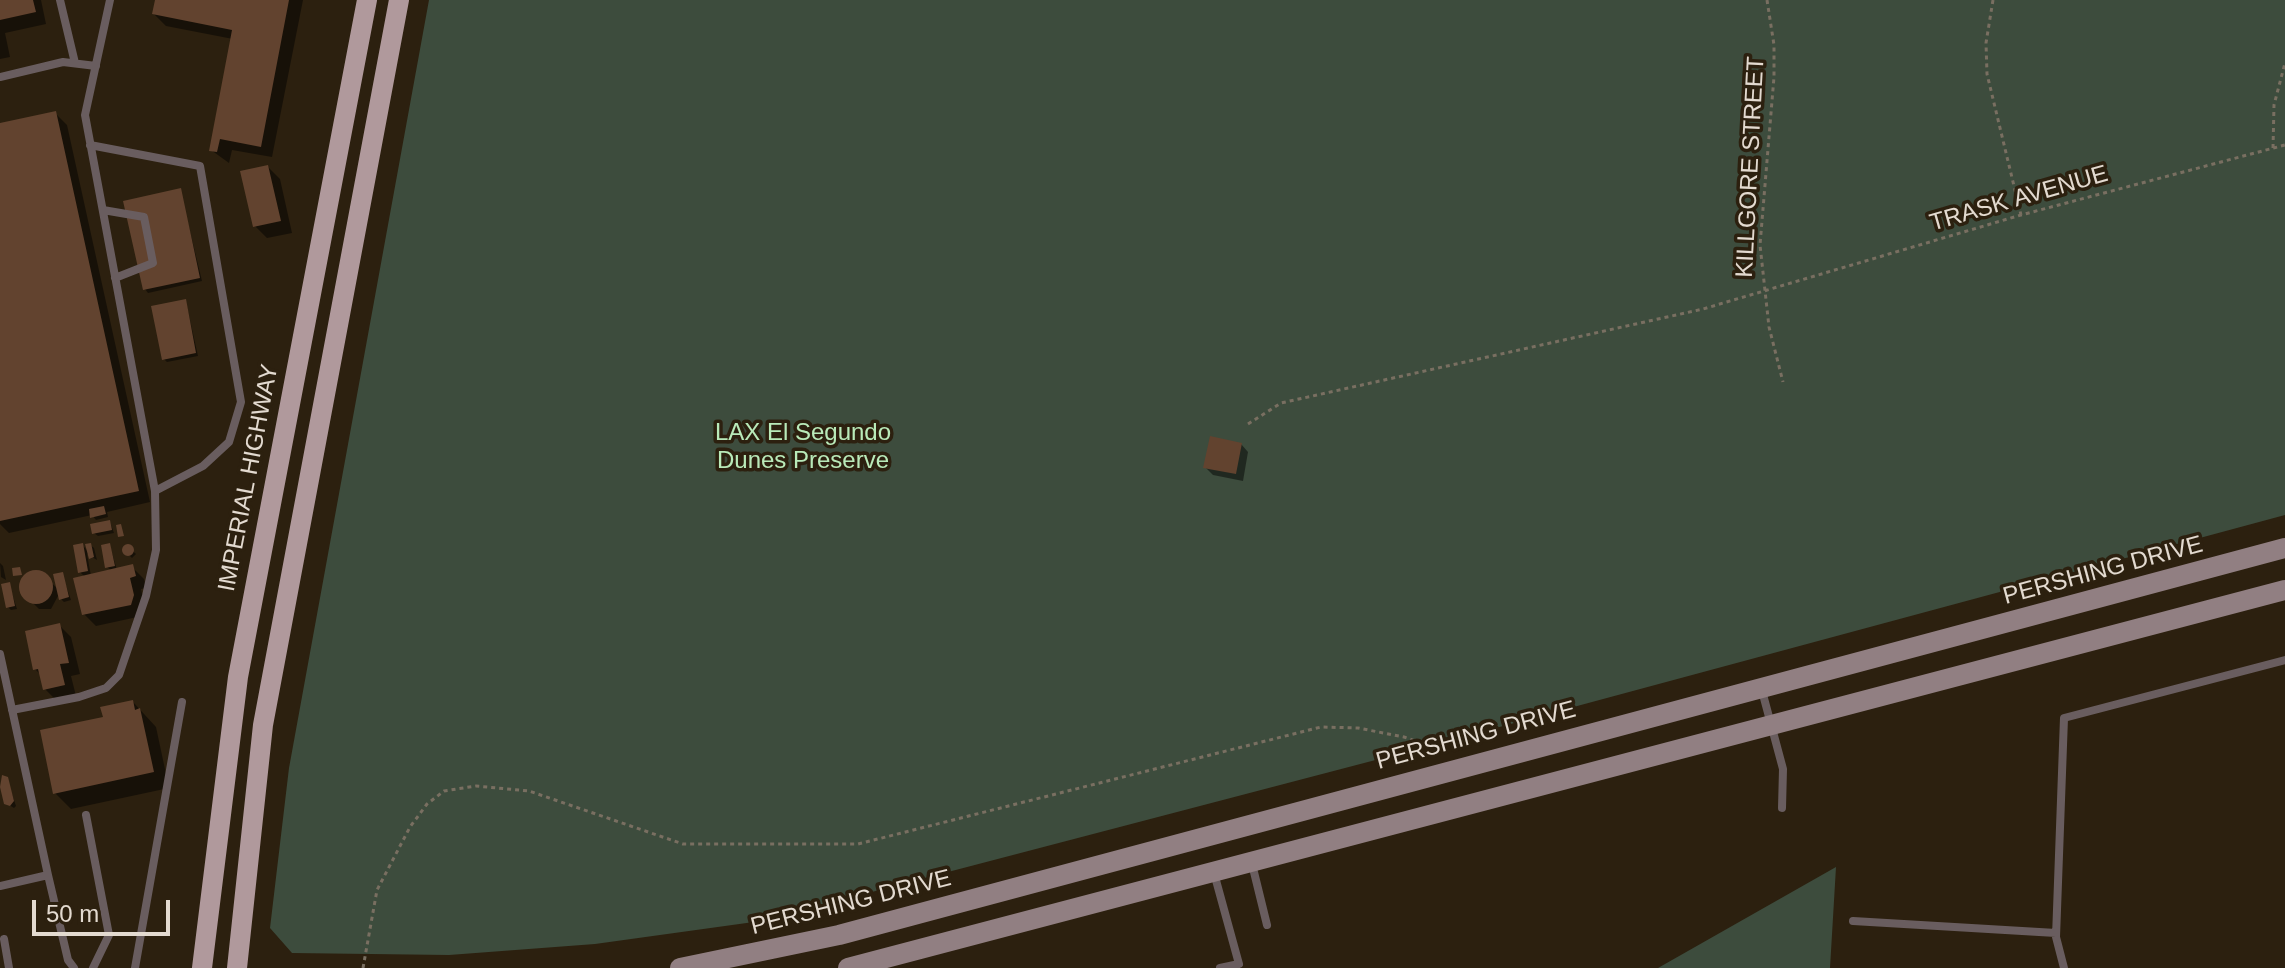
<!DOCTYPE html>
<style>
body{margin:0}
#map{position:relative;width:2285px;height:968px;overflow:hidden;background:#2c200f;font-family:Helvetica,sans-serif}
canvas{display:block}
.scale{position:absolute;left:32px;top:900px;width:138px;height:36px;box-sizing:border-box;border:4px solid #e3dad0;border-top:0;padding-left:10px;font-size:24px;line-height:28px;white-space:nowrap;color:#e3dad0;-webkit-text-stroke:6px #2c200f;paint-order:stroke}
</style>
<div id="map">
<canvas width="2285" height="968"></canvas>
<div class="scale">50 m</div>
</div>
<script>
const context = document.querySelector('canvas').getContext('2d');
context.lineJoin = 'round';
function fill(path, color) {
  context.fillStyle = color;
  context.fill(path, 'evenodd');
}
function poly(rows) {
  const path = new Path2D();
  for (const r of rows) {
    if (r.length === 3) {
      path.moveTo(r[0] + r[2], r[1]);
      path.arc(r[0], r[1], r[2], 0, 2 * Math.PI);
      continue;
    }
    path.moveTo(r[0], r[1]);
    for (let i = 2; i < r.length; i += 2) path.lineTo(r[i], r[i + 1]);
  }
  return path;
}
function trace(path, color, width, dash) {
  context.strokeStyle = color;
  context.lineWidth = width;
  context.lineCap = dash ? 'butt' : 'round';
  context.setLineDash(dash || []);
  context.stroke(path);
}
function label(font, color, halo, rows, align = 'center') {
  context.font = font + ' Helvetica,sans-serif';
  context.lineWidth = 7;
  context.setLineDash([]);
  context.textBaseline = 'middle';
  context.strokeStyle = halo;
  context.fillStyle = color;
  for (const [text, x, y, turn = 0] of rows) {
    context.save();
    context.translate(x, y);
    context.rotate((+turn || 0) * Math.PI / 180);
    context.textAlign = isNaN(turn) ? turn : align;
    if (halo) context.strokeText(text, 0, 0);
    context.fillText(text, 0, 0);
    context.restore();
  }
}
fill(poly([
 [429,0,2285,0,2285,515,1429,746,761,921,595,944,449,955,292,953,270,928,289,768],
 [1836,867,1830,968,1658,968]
]), '#3d4c3d');
fill(poly([
 [0,0,41,0,46,24,5,33,10,57,0,59],
 [157,0,303,0,272,157,232,150,229,163,211,150,233,39,166,26,154,14],
 [55,113,67,125,150,502,107,512,108,517,96,520,92,515,9,533,0,524,0,125],
 [268,167,280,179,292,233,267,238,255,226],
 [180,190,202,281,148,293,145,289],
 [186,302,198,356,167,362,164,359],
 [1241,444,1248,452,1243,481,1213,475,1205,467],
 [110,522,114,533,98,536,94,533],
 [82,545,89,552,90,545,94,548,97,560,87,554,91,576,112,571,107,567,110,546,117,570,132,567,144,579,146,588,141,589,145,608,142,616,96,626,84,614,85,577,80,572],
 [127,546,136,554,132,558,124,550],
 [0,563,3,566,6,580,1,577],
 [30,574,42,574,59,590,62,574,71,600,64,602,58,596,51,609,39,609,23,593,23,581],
 [9,584,17,609,11,610,8,607],
 [59,625,71,637,80,674,71,676,76,696,57,701,45,689,42,676,35,669],
 [133,702,156,727,169,788,71,809,55,793],
 [7,779,16,806,14,808,6,803,1,780]
]), '#0007');
fill(poly([
 [0,0,33,0,36,12,0,20],
 [155,0,289,0,261,147,220,139,217,152,209,151,232,30,152,14],
 [56,111,139,491,0,521,0,123],
 [268,165,281,221,253,227,240,171],
 [181,188,200,278,143,290,123,201],
 [186,299,196,353,162,360,151,306],
 [1210,436,1242,443,1236,474,1203,468],
 [104,506,106,514,90,518,89,509],
 [110,520,112,530,92,534,90,524],
 [121,524,124,536,118,537,116,525],
 [83,543,88,571,78,573,73,545],
 [91,543,94,557,89,559,85,544],
 [110,543,115,566,105,568,101,545],
 [128,550,6],
 [133,564,136,576,130,578,134,595,131,605,82,615,73,578],
 [20,567,22,575,13,576,12,568],
 [36,587,17],
 [63,572,69,597,59,600,53,574],
 [10,582,15,606,6,608,1,584],
 [60,623,69,663,60,664,65,685,43,690,38,669,33,670,25,631],
 [133,700,135,710,140,708,154,772,53,794,40,730,103,717,100,707],
 [2,775,8,777,14,801,10,806,4,804,0,787]
]), '#62432f');
trace(poly([
 [1767,0,1774,45,1774,77,1760,245,1769,327,1783,382],
 [1993,0,1986,43,1987,74,2021,215],
 [2273,148,2274,105,2285,63],
 [1248,424,1281,403,1703,309,2021,215,2285,145],
 [363,968,377,890,410,827,427,804,444,791,476,786,529,791,683,844,858,844,1321,727,1358,728,1404,737,1429,746]
]), '#796f61', 3, [4, 4]);
trace(poly([
 [60,0,75,63],
 [0,77,63,62,96,66],
 [90,145,200,166,241,402,229,442,203,466,155,491],
 [103,210,144,217,153,263,115,278],
 [0,654,48,875,68,960,74,968],
 [1761,687,1783,769,1782,808],
 [12,710,79,697,106,688,119,675,146,596,156,550,155,491,85,115,110,0],
 [86,815,109,935,93,968],
 [1252,864,1267,925],
 [1214,873,1239,964,1220,968],
 [0,886,48,875],
 [1853,921,2056,933],
 [4,939,9,968],
 [135,968,182,702],
 [2064,968,2056,937,2064,718,2285,660]
]), '#695d5f', 8);
trace(poly([
 [680,968,839,935,2285,548],
 [848,968,2285,590]
]), '#917f82', 20);
trace(poly([
 [202,968,238,677,367,0],
 [237,968,263,725,399,0]
]), '#b0999c', 20);
label('24px', '#e3dad0', '#2c200f', [
 ["KILLGORE STREET",1751,167,-87],
 ["TRASK AVENUE",2019,199,-16],
 ["IMPERIAL HIGHWAY",249,478,-79],
 ["PERSHING DRIVE",2103,571,-15],
 ["PERSHING DRIVE",1476,736,-15],
 ["PERSHING DRIVE",851,903,-14]
]);
label('24px', '#b9eab9', '#2c200f', [
 ["LAX El Segundo",803,433],
 ["Dunes Preserve",803,461]
]);
</script>
